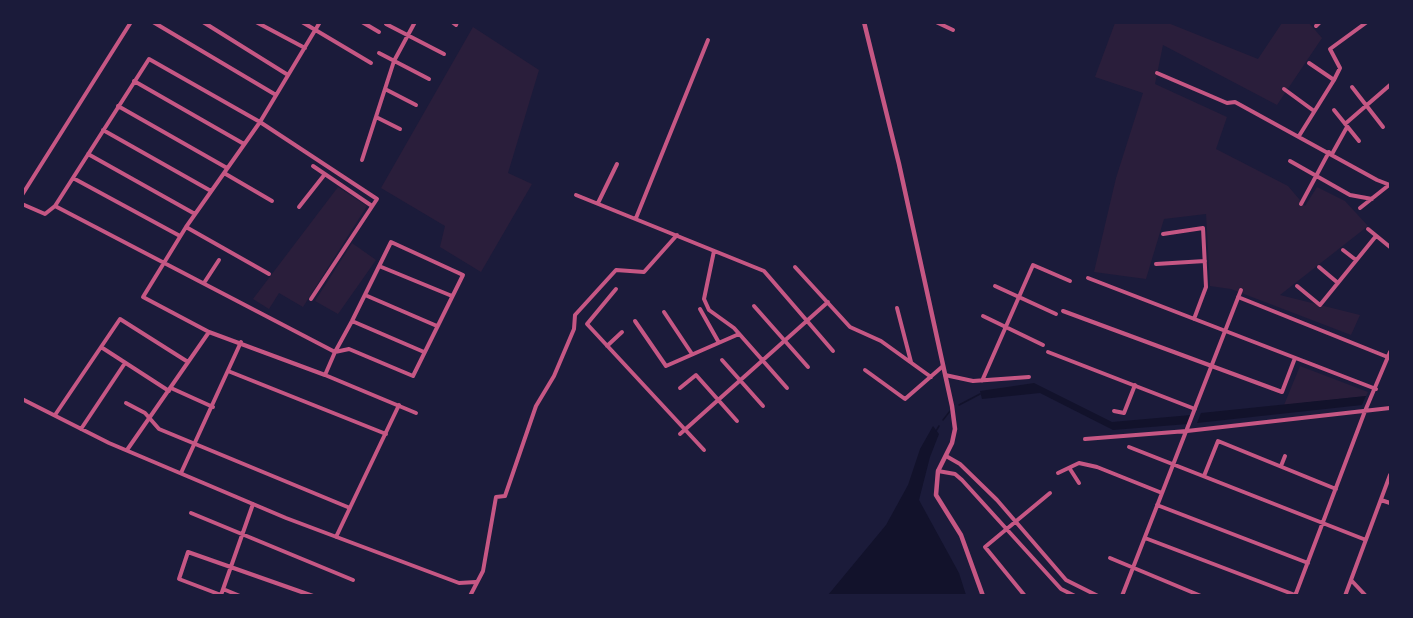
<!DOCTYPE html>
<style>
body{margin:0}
#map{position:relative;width:1413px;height:618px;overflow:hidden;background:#1b1b3a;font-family:"Noto Sans",sans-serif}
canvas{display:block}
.frame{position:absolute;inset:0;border:24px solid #1b1b3a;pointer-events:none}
</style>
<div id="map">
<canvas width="1413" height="618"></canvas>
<div class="frame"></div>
</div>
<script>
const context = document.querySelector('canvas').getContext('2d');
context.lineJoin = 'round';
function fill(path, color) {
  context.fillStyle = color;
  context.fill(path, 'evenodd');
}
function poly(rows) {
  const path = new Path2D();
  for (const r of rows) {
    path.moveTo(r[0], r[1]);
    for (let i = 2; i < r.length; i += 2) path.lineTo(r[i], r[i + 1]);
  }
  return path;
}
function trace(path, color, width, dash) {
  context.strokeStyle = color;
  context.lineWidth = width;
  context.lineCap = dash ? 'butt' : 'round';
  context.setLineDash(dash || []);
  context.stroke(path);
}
fill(poly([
 [1115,23,1168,23,1258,59,1282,23,1309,23,1322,38,1277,105,1163,45,1155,84,1227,117,1216,149,1288,186,1305,206,1317,187,1345,201,1368,226,1280,295,1360,315,1351,335,1231,289,1210,286,1206,214,1164,219,1146,279,1094,272,1116,178,1143,93,1095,77],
 [473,27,539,70,508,173,532,184,481,272,440,247,445,226,381,188],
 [338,187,367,206,303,307,279,293,269,309,253,299],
 [352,243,376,260,338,314,315,301],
 [1300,366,1368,392,1366,396,1284,405]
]), '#2a1e3b');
fill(poly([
 [1034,383,1112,422,1191,415,1188,424,1113,430,1040,393,982,399,980,391],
 [1366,396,1362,405,1197,423,1201,413],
 [933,426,939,434,930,457,919,500,959,573,966,595,828,595,886,525,908,485,920,449]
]), '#12122b');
trace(poly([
 [959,405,980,394],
 [943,420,950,411],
 [936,431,939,426]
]), '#12122b', 1.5);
trace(poly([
 [153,22,276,95],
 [203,22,288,75],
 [256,22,305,48],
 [302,22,371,63],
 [320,22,260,122,186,227,143,297,209,332,325,375,416,413],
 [362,22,379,32],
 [452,22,456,25,457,22],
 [936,22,953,30],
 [386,24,444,54],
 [1316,26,1320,22],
 [379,53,429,79],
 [1157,73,1227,103,1235,102,1377,180,1390,185],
 [1334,80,1340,68,1330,49,1367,22],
 [134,81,244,144],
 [1352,87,1383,127],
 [385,89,416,105],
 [1284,89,1314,111],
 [118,106,227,168],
 [1334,110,1359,141],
 [376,117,400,129],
 [1345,124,1390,85],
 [103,130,211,191],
 [1299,136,1334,80,1309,63],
 [88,154,195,214],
 [1332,154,1347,127],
 [362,160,394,61,415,22],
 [1290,161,1350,195,1372,199],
 [313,166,372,206],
 [224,173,272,201],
 [73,178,180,236],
 [22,195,131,22],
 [576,195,764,271,833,351],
 [598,203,617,164],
 [22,204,45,214,55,206,149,59,260,122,377,199,311,299],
 [1301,204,1329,152],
 [55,206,335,352,349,349,413,376,463,275,391,242,352,321,335,352,325,375],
 [299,207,325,174],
 [1360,208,1389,185],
 [636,218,708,40],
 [186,227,269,274],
 [1368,229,1390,247],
 [1163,234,1203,228,1206,287,1194,319],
 [1343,250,1356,260],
 [714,251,704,299,709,310,734,328,787,388],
 [1156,264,1205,261],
 [379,266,452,296],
 [795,267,850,327,881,341,931,377],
 [1319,267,1338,283],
 [1088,278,1376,389],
 [204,283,219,260],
 [995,286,1056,314],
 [1297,286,1320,305,1376,236],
 [616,289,587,324,704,450],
 [365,295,437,326],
 [1238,297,1390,358],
 [754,306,808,367],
 [897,308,911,362],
 [700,309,718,341],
 [1063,311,1282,392,1295,358],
 [664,312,692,354],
 [983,316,1043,345],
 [352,321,424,352],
 [635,321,666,366,739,334],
 [607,346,622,332],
 [101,347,169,391],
 [1048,352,1195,409],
 [722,360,763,406],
 [865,370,905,399,943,366],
 [228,371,386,434],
 [945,375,973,381,1029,377],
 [982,381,1033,265,1070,281],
 [171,388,213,407],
 [680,388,696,375,737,421],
 [22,399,109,443,286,518,459,583,476,582],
 [126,403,145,413,159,429,350,508],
 [1114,411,1124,413,1135,385],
 [55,415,120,319,188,362],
 [81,429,125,363],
 [680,434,828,302],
 [1085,439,1187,431,1390,408],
 [1129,447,1366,540],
 [127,450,209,332],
 [946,456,960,464,997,500,1066,580,1098,596],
 [1281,466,1285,456],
 [1070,469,1079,483],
 [938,471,955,474,962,480,1061,589,1075,596],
 [181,473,241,342],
 [1058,473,1079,463,1097,467,1162,493],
 [1204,476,1218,441,1336,489],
 [1381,500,1390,503],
 [1157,505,1308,563],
 [191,513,353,580],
 [336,537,399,405],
 [1145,538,1295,595],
 [1110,558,1201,596],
 [1351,580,1366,596],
 [223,589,240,596],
 [221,595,179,579,188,552,313,596],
 [221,595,253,504],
 [470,596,483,571,496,497,505,496,536,406,554,376,574,329,575,315,616,270,644,272,677,235],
 [1025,596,985,547,1050,493],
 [1122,596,1241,290],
 [1295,596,1365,411,1390,352],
 [1345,596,1390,475]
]), '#c65784', 4);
trace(poly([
 [864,22,899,164,952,406,955,429,952,443,938,471,936,495,961,535,983,596]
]), '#c65784', 4.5);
</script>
